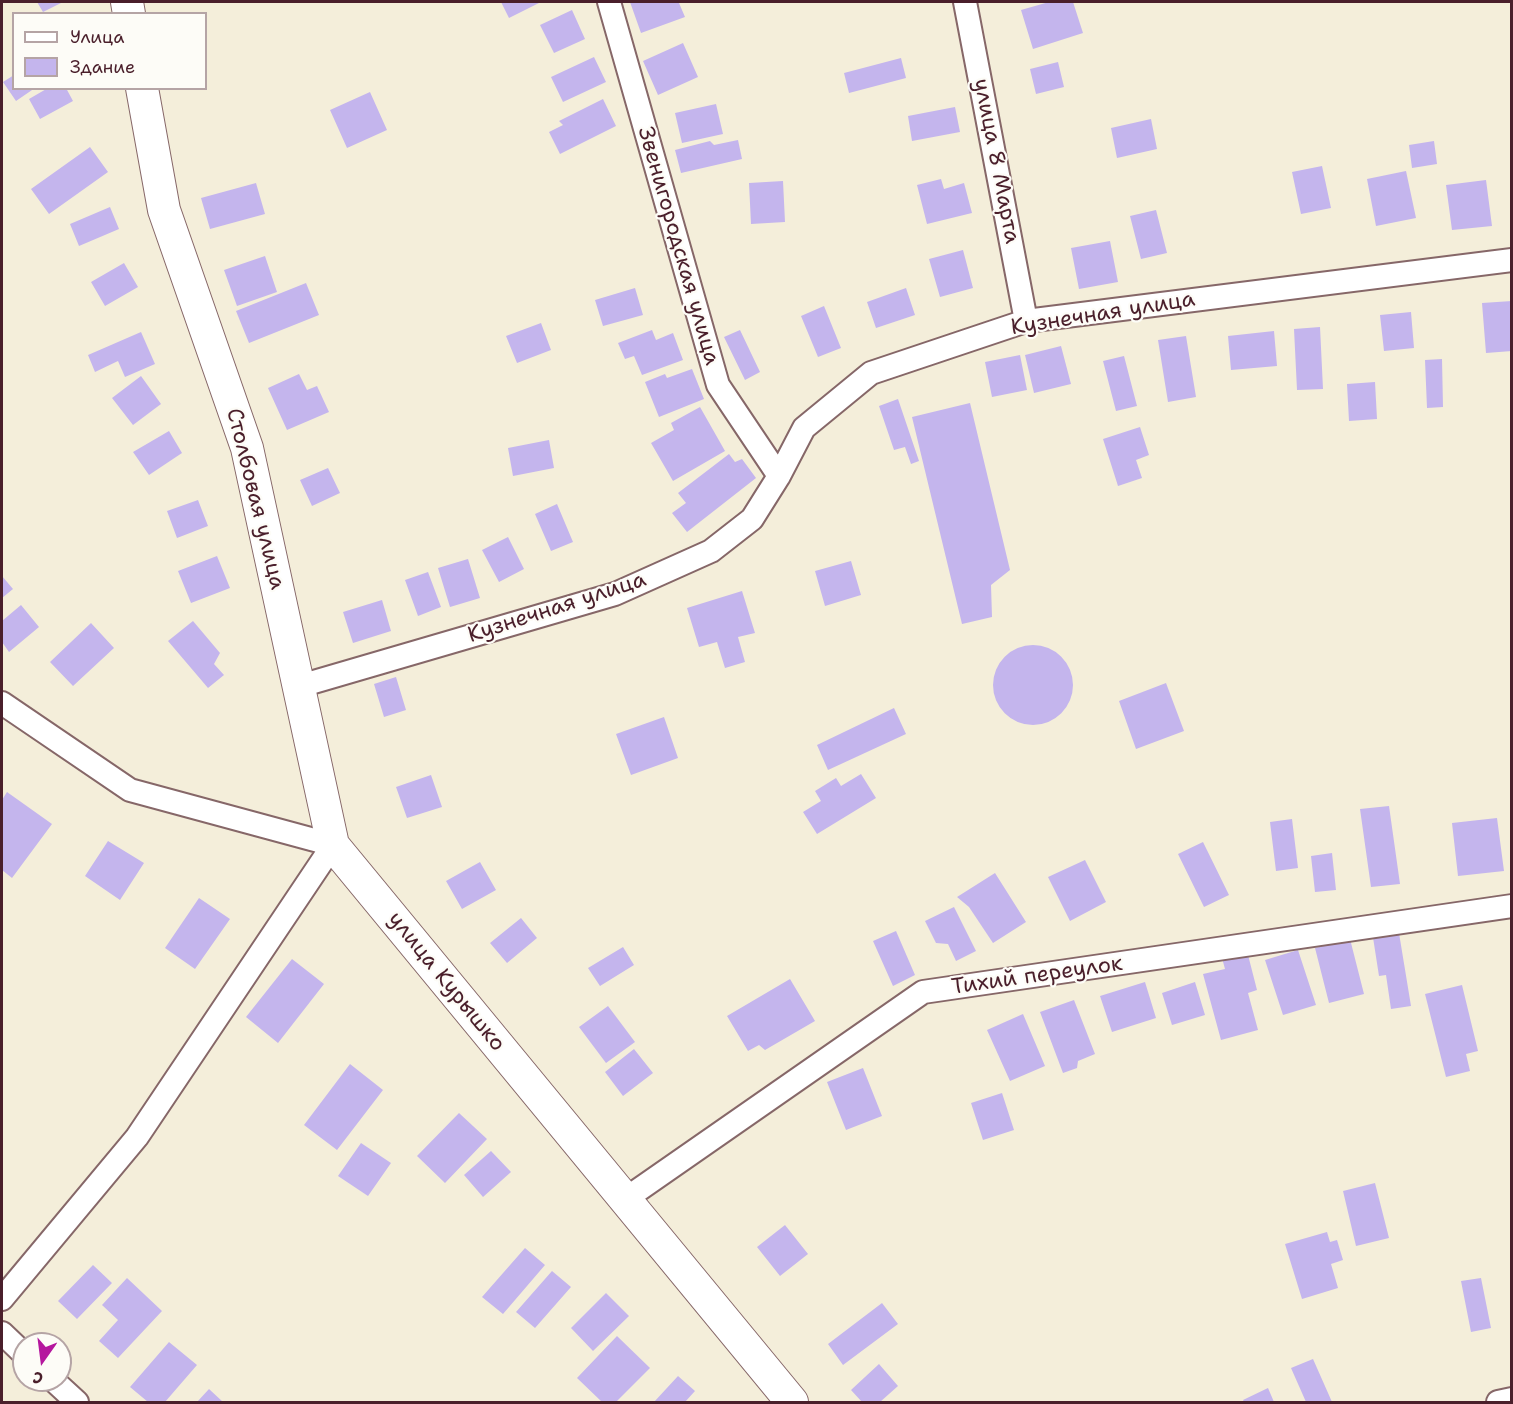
<!DOCTYPE html>
<meta charset="utf-8">
<style>
body{margin:0}
#map{position:relative;width:1513px;height:1404px;overflow:hidden;background:#f4eeda;font-family:"Shantell Sans",sans-serif}
canvas{display:block}
.frame{position:absolute;inset:0;border:3px solid #4a1f2b;pointer-events:none}
.legend{position:absolute;left:12px;top:12px;width:195px;height:78px;box-sizing:border-box;background:#fdfcf7;border:2px solid #b5a4a5;margin:0;padding:8px 10px;list-style:none;font-size:18px;color:#4a1f2b}
.legend li{display:flex;align-items:center;gap:12px;height:30px}
.legend b{width:30px;border:2px solid #b5a4a5}
.north{position:absolute;left:12px;top:1332px;width:60px;height:60px;box-sizing:border-box;background:#fdfcf7;border:2px solid #b5a4a5;border-radius:50%;rotate:194deg;font-size:16px;font-weight:700;line-height:24px;text-align:center;color:#4a1f2b}
.north::after{content:'';display:block;margin:auto;width:21px;height:27px;background:#b5179e;clip-path:polygon(50% 0,100% 100%,50% 72%,0 100%)}
</style>
<div id="map">
<canvas width="1513" height="1404"></canvas>
<div class="frame"></div>
<ul class="legend">
<li><b style="height:8px;background:#fff"></b>Улица</li>
<li><b style="height:16px;background:#c4b5ed"></b>Здание</li>
</ul>
<div class="north">С</div>
</div>
<script>
const context = document.querySelector('canvas').getContext('2d');
context.lineJoin = 'round';
function fill(path, color) {
  context.fillStyle = color;
  context.fill(path, 'evenodd');
}
function poly(rows) {
  const path = new Path2D();
  for (const r of rows) {
    if (r.length === 3) {
      path.moveTo(r[0] + r[2], r[1]);
      path.arc(r[0], r[1], r[2], 0, 2 * Math.PI);
      continue;
    }
    path.moveTo(r[0], r[1]);
    for (let i = 2; i < r.length; i += 2) path.lineTo(r[i], r[i + 1]);
  }
  return path;
}
function trace(path, color, width, dash) {
  context.strokeStyle = color;
  context.lineWidth = width;
  context.lineCap = dash ? 'butt' : 'round';
  context.setLineDash(dash || []);
  context.stroke(path);
}
function label(font, color, halo, rows, align = 'center') {
  context.font = font + ' "Shantell Sans",sans-serif';
  context.lineWidth = 4.5;
  context.setLineDash([]);
  context.textBaseline = 'middle';
  context.strokeStyle = halo;
  context.fillStyle = color;
  for (const [text, x, y, turn = 0] of rows) {
    context.save();
    context.translate(x, y);
    context.rotate((+turn || 0) * Math.PI / 180);
    context.textAlign = isNaN(turn) ? turn : align;
    if (halo) context.strokeText(text, 0, 0);
    context.fillText(text, 0, 0);
    context.restore();
  }
}
fill(poly([
 [37,2,63,2,43,12],
 [501,2,541,2,509,18],
 [630,2,679,3,685,17,641,33],
 [1049,2,1073,2,1083,33,1033,49,1021,10],
 [572,10,585,39,554,53,540,25],
 [683,43,698,77,658,95,643,61],
 [594,57,606,82,563,102,551,77],
 [901,58,906,78,849,93,844,73],
 [1058,62,1064,87,1036,94,1030,69],
 [14,75,14,88,35,88,16,101,3,82],
 [48,88,66,88,73,101,40,119,29,99],
 [370,92,387,130,347,148,330,110],
 [603,99,616,126,560,154,549,132,563,125,559,121],
 [716,104,723,134,682,143,675,113],
 [955,107,960,132,912,141,908,116],
 [1151,119,1157,149,1117,158,1111,128],
 [738,140,742,159,681,173,675,150,710,141,714,145],
 [1434,141,1437,164,1412,168,1409,145],
 [90,147,108,172,49,214,31,189],
 [1322,166,1331,208,1301,214,1292,172],
 [1406,171,1416,218,1376,226,1367,179],
 [941,179,944,189,964,183,972,213,927,224,917,185],
 [1486,180,1492,226,1452,230,1446,185],
 [783,181,785,222,751,224,749,183],
 [256,183,265,214,210,229,201,198],
 [110,207,119,229,79,246,70,224],
 [1156,210,1167,253,1141,259,1130,216],
 [1110,241,1118,282,1079,289,1071,248],
 [963,250,973,288,940,297,929,259],
 [265,256,277,292,237,306,224,270],
 [124,263,138,287,105,306,91,282],
 [306,283,319,315,249,343,236,311],
 [635,288,643,315,603,326,595,300],
 [906,288,915,315,876,328,867,302],
 [1512,301,1512,351,1486,353,1482,303],
 [824,306,841,348,818,357,801,316],
 [1411,312,1414,348,1384,351,1380,315],
 [541,323,551,350,517,363,506,336],
 [1320,327,1323,389,1297,390,1294,329],
 [652,330,656,340,673,333,683,360,642,375,634,356,625,359,618,343],
 [740,330,760,372,745,380,724,337],
 [1274,331,1277,366,1231,370,1228,336],
 [141,332,155,364,125,377,118,361,95,372,88,355],
 [1186,336,1196,397,1168,402,1158,340],
 [1061,346,1071,384,1034,393,1025,355],
 [1020,355,1027,390,992,397,985,362],
 [1124,356,1137,406,1116,411,1103,361],
 [1442,359,1443,407,1427,408,1425,360],
 [692,369,704,399,659,417,645,382,665,374,667,378],
 [299,374,307,390,317,386,329,412,287,430,268,388],
 [141,376,161,404,133,425,112,398],
 [1375,382,1377,419,1349,421,1347,384],
 [898,399,919,461,911,464,905,447,894,450,879,406],
 [970,403,1010,570,991,585,992,617,962,624,912,417],
 [700,407,725,451,673,481,651,443,674,430,671,423],
 [1140,427,1149,455,1136,460,1142,478,1118,486,1103,439],
 [169,431,182,453,149,475,133,452],
 [549,440,554,468,513,476,508,448],
 [729,454,735,462,742,459,756,478,687,532,672,513,686,503,678,493],
 [328,468,340,493,312,506,300,480],
 [198,500,208,526,177,538,167,511],
 [557,504,573,542,551,551,535,514],
 [508,537,524,569,499,582,482,550],
 [217,556,230,588,191,603,178,571],
 [468,559,480,598,450,607,438,568],
 [851,561,861,595,825,606,815,571],
 [428,572,441,607,418,616,405,580],
 [2,576,13,589,2,598],
 [742,591,755,633,738,637,745,662,725,668,717,642,699,647,687,608],
 [382,600,391,631,353,643,343,612],
 [21,605,39,627,9,652,2,642,2,621],
 [193,621,220,653,214,664,224,675,208,688,168,641],
 [91,623,114,648,73,686,50,662],
 [1033,685,40],
 [396,677,406,710,384,717,374,684],
 [1166,683,1184,731,1136,749,1119,701],
 [894,708,906,734,828,770,817,745],
 [664,717,678,758,631,775,616,734],
 [861,774,876,798,817,834,803,812,821,801,815,791,836,778,841,786],
 [431,775,442,807,407,818,396,787],
 [7,792,52,824,12,878,2,870,2,800],
 [1389,806,1400,884,1371,887,1360,809],
 [1497,818,1504,871,1458,876,1452,823],
 [1292,819,1298,868,1276,871,1270,822],
 [108,841,144,863,120,900,85,876],
 [1203,842,1229,895,1204,907,1178,854],
 [1332,853,1336,890,1315,892,1311,856],
 [1085,860,1106,902,1070,921,1048,877],
 [480,862,496,890,462,909,446,881],
 [995,873,1026,922,993,943,969,907,957,897],
 [199,898,230,919,195,969,165,948],
 [954,907,976,951,956,961,948,944,936,943,925,921],
 [521,918,537,938,507,963,490,943],
 [1398,927,1411,1006,1391,1009,1386,975,1379,976,1372,931],
 [896,931,915,975,893,986,873,941],
 [1350,939,1364,994,1329,1003,1315,948],
 [623,947,634,965,600,986,588,968],
 [1298,950,1316,1005,1283,1015,1265,960],
 [1247,951,1257,990,1248,993,1258,1030,1221,1040,1203,974,1225,969,1222,958],
 [292,959,324,984,278,1043,246,1017],
 [790,979,815,1021,765,1050,759,1045,748,1051,727,1016],
 [1145,982,1156,1018,1112,1032,1100,996],
 [1195,982,1205,1015,1172,1025,1162,993],
 [1462,985,1478,1051,1466,1054,1470,1071,1446,1077,1425,994],
 [1074,1000,1095,1054,1078,1061,1077,1068,1063,1073,1040,1012],
 [608,1006,635,1042,606,1063,579,1027],
 [1023,1014,1045,1066,1010,1081,987,1030],
 [634,1049,653,1073,623,1096,605,1072],
 [350,1064,383,1090,337,1150,304,1125],
 [863,1068,882,1116,846,1130,827,1082],
 [1002,1093,1014,1130,983,1140,971,1103],
 [459,1113,487,1139,445,1183,417,1156],
 [361,1143,391,1163,368,1196,338,1176],
 [491,1151,511,1172,483,1197,464,1175],
 [1375,1183,1389,1238,1356,1246,1343,1191],
 [785,1225,808,1254,780,1276,757,1247],
 [1327,1232,1330,1242,1337,1240,1343,1260,1331,1264,1338,1288,1302,1299,1285,1244],
 [525,1248,545,1265,503,1314,482,1297],
 [93,1265,112,1283,77,1319,58,1301],
 [552,1271,571,1287,535,1328,516,1312],
 [127,1278,162,1311,118,1358,99,1341,118,1320,102,1305],
 [1481,1278,1491,1328,1471,1332,1461,1281],
 [606,1293,629,1316,593,1351,571,1328],
 [882,1303,898,1324,843,1365,828,1344],
 [617,1336,650,1368,616,1402,602,1402,577,1378],
 [169,1342,197,1365,165,1402,148,1402,130,1387],
 [1313,1359,1332,1402,1306,1402,1291,1368],
 [879,1364,898,1386,880,1402,862,1402,851,1390],
 [678,1376,695,1391,685,1402,654,1402],
 [1268,1388,1274,1402,1244,1402,1243,1400],
 [209,1389,223,1402,197,1402]
]), '#c4b5ed');
const street = poly([
 [609,2,718,385,779,476],
 [965,2,1026,321],
 [300,686,615,594,711,551,752,519,779,476,804,428,871,373,1026,321,1512,260],
 [2,703,130,790,333,845,137,1137,2,1299],
 [624,1200,923,992,1512,906],
 [2,1333,24,1354],
 [53,1380,77,1402],
 [1498,1402,1512,1399]
]);
const secondary = poly([
 [127,2,129,14],
 [142,88,164,210,247,448,333,845,792,1402]
]);
trace(street, '#866768', 26);
trace(secondary, '#866768', 34);
trace(street, '#fff', 22);
trace(secondary, '#fff', 32);
label('22px', '#4a1f2b', '#fdfcf7', [
 ["улица 8 Марта",996,161,79],
 ["Звенигородская улица",678,246,74],
 ["Кузнечная улица",1103,314,-9],
 ["Столбовая улица",255,499,76],
 ["Кузнечная улица",557,608,-18],
 ["Тихий переулок",1037,976,-8],
 ["улица Курышко",446,982,51]
]);
</script>
